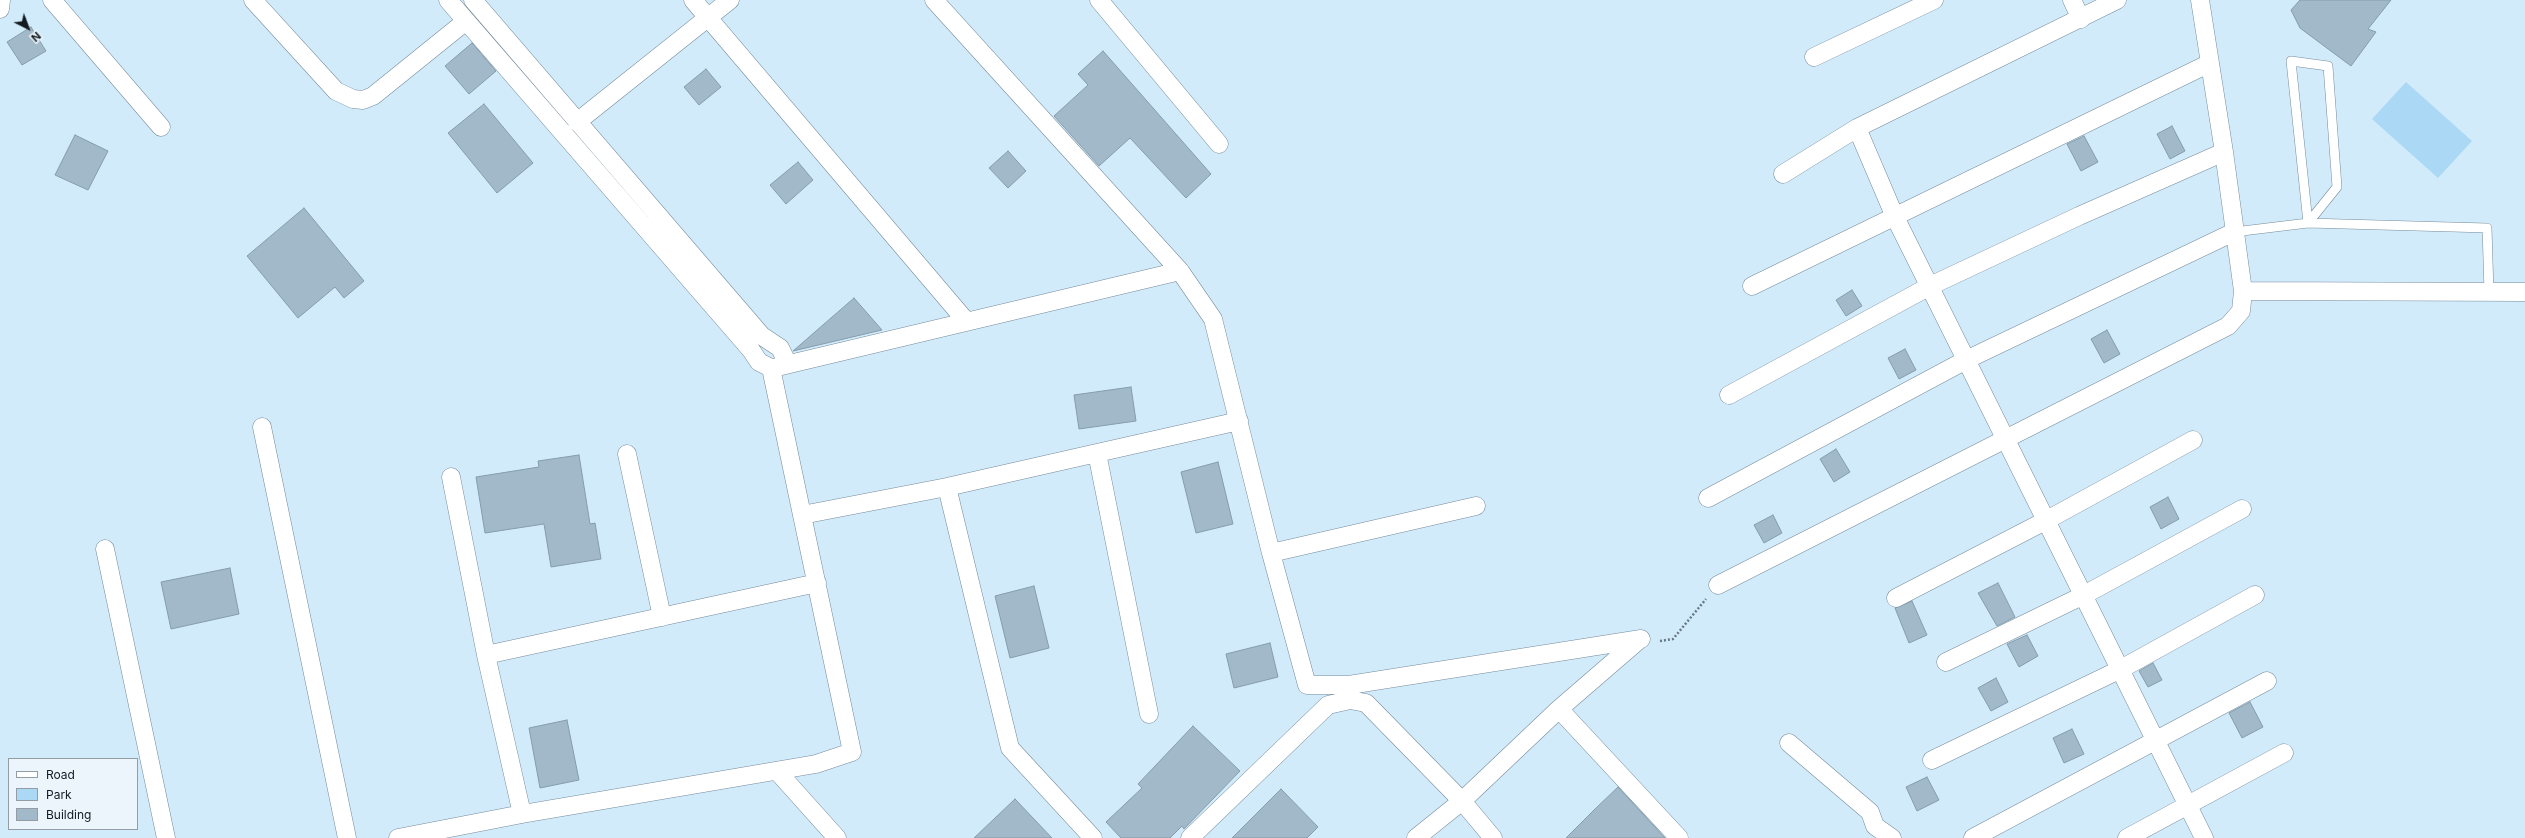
<!DOCTYPE html>
<style>
body{margin:0}
#map{position:relative;width:2525px;height:838px;overflow:hidden;background:#d2ebfb;font-family:Inter,sans-serif}
canvas{display:block}
.legend{position:absolute;left:8px;top:758px;width:130px;height:72px;box-sizing:border-box;background:#ecf5fc;border:1px solid #959da4;margin:0;padding:5px 7px;list-style:none;font-size:12px;color:#121a20}
.legend li{display:flex;align-items:center;gap:8px;height:20px}
.legend b{width:20px;border:1px solid #959da4}
.north{position:absolute;left:8px;top:8px;width:40px;height:40px;-webkit-text-stroke:3px #ecf5fc;paint-order:stroke;rotate:138deg;font-size:11px;font-weight:700;line-height:16px;text-align:center;color:#121a20}
.north::after{content:'';display:block;margin:auto;width:14px;height:18px;background:#121a20;clip-path:polygon(50% 0,100% 100%,50% 72%,0 100%)}
</style>
<div id="map">
<canvas width="2525" height="838"></canvas>
<ul class="legend">
<li><b style="height:5px;background:#fff"></b>Road</li>
<li><b style="height:11px;background:#aad8f5"></b>Park</li>
<li><b style="height:11px;background:#a1b9c8"></b>Building</li>
</ul>
<div class="north">N</div>
</div>
<script>
const context = document.querySelector('canvas').getContext('2d');
context.lineJoin = 'round';
function fill(path, color) {
  context.fillStyle = color;
  context.fill(path, 'evenodd');
}
function poly(rows) {
  const path = new Path2D();
  for (const r of rows) {
    path.moveTo(r[0], r[1]);
    for (let i = 2; i < r.length; i += 2) path.lineTo(r[i], r[i + 1]);
  }
  return path;
}
function trace(path, color, width, dash) {
  context.strokeStyle = color;
  context.lineWidth = width;
  context.lineCap = dash ? 'butt' : 'round';
  context.setLineDash(dash || []);
  context.stroke(path);
}
fill(poly([
 [2406,82,2472,141,2438,178,2372,119]
]), '#aad8f5');
const building = poly([
 [2300,0,2391,0,2368,29,2376,32,2351,66,2300,28,2291,10,2300,0],
 [31,27,46,51,22,65,7,42,31,27],
 [472,43,496,71,469,94,445,66,472,43],
 [1103,51,1211,174,1186,198,1130,138,1099,166,1054,116,1088,85,1078,74,1103,51],
 [706,69,721,87,699,105,684,87,706,69],
 [484,104,533,163,497,193,448,133,484,104],
 [2172,126,2185,151,2170,159,2157,134,2172,126],
 [75,135,108,151,88,190,55,175,75,135],
 [2084,136,2098,162,2081,171,2067,144,2084,136],
 [1008,151,1026,171,1008,188,989,168,1008,151],
 [798,162,813,180,786,204,770,185,798,162],
 [304,208,364,281,344,298,335,287,298,318,247,256,304,208],
 [1852,290,1862,306,1846,316,1836,300,1852,290],
 [854,298,882,330,793,351,854,298],
 [2107,330,2120,354,2104,363,2091,339,2107,330],
 [1905,349,1916,370,1899,379,1888,358,1905,349],
 [1131,387,1136,421,1079,429,1074,395,1131,387],
 [1836,449,1850,472,1834,482,1820,459,1836,449],
 [579,455,590,524,595,523,601,559,551,567,544,524,485,533,476,477,539,467,538,461,579,455],
 [1218,462,1233,524,1196,533,1181,472,1218,462],
 [2168,497,2179,519,2161,529,2150,507,2168,497],
 [1773,515,1782,533,1764,543,1754,525,1773,515],
 [230,568,239,614,171,629,161,582,230,568],
 [1998,583,2015,617,1997,626,1978,593,1998,583],
 [1034,586,1049,648,1010,658,995,596,1034,586],
 [1912,601,1927,635,1909,643,1895,608,1912,601],
 [2027,635,2038,656,2019,667,2007,644,2027,635],
 [1270,643,1278,677,1234,688,1226,654,1270,643],
 [2153,663,2162,680,2148,687,2139,671,2153,663],
 [1996,678,2008,702,1991,711,1978,688,1996,678],
 [2250,702,2263,727,2242,738,2229,713,2250,702],
 [567,720,579,780,540,788,529,728,567,720],
 [1193,726,1240,771,1184,829,1182,826,1170,838,1121,838,1106,822,1142,788,1138,784,1193,726],
 [2072,729,2084,754,2064,763,2053,738,2072,729],
 [1927,777,1939,800,1917,811,1906,787,1927,777],
 [1618,787,1665,838,1566,838,1594,810,1618,787],
 [1281,789,1318,827,1307,838,1232,838,1281,789],
 [1015,799,1052,838,974,838,1015,799]
]);
fill(building, '#a1b9c8');
trace(building, '#859cab', 1);
const lane = poly([
 [2291,61,2328,66,2337,187,2308,223,2291,61],
 [2234,232,2308,223,2487,228,2489,292]
]);
const street = poly([
 [52,0,161,127],
 [253,0,336,91,353,99,363,100,373,96,466,21],
 [473,0,762,336,780,348,788,364],
 [693,0,966,321],
 [934,0,1180,271,1213,319,1271,553,1307,685,1349,685,1641,639],
 [1099,0,1219,144],
 [2072,0,2081,19],
 [2117,0,1857,128,1895,217,2204,838],
 [2200,0,2224,152,2243,291,2525,292],
 [0,9,1,0],
 [1814,57,1934,0],
 [577,122,730,0],
 [1783,174,1857,128],
 [1752,286,2210,63],
 [777,367,1180,271],
 [1729,395,1930,286,2079,216,2224,152],
 [262,427,347,838],
 [1097,453,1239,421],
 [627,454,662,617],
 [451,477,486,655,522,814],
 [947,487,1010,748,1093,838],
 [1708,498,1966,360,2234,232],
 [802,515,947,487,1097,453,1149,714],
 [105,549,166,838],
 [1271,553,1476,506],
 [1718,585,2228,326,2241,311,2243,291],
 [1896,598,2047,520,2193,440],
 [486,655,817,583],
 [1946,662,2084,595,2242,509],
 [1559,709,1679,838],
 [1789,743,1870,812,1875,826,1892,838],
 [1932,760,2121,669,2255,595],
 [777,771,837,838],
 [398,838,522,814,816,764,852,752,771,368,759,362,751,350,448,0],
 [1190,838,1328,705,1350,700,1366,703,1462,801,1493,838],
 [1416,838,1462,801,1559,709,1640,639],
 [1973,838,2267,681],
 [2127,838,2284,753]
]);
trace(lane, '#758b9a', 10);
trace(street, '#758b9a', 19);
trace(poly([
 [1660,641,1673,639,1706,599]
]), '#697983', 2.5, [2, 2]);
trace(lane, '#fff', 9);
trace(street, '#fff', 18);
</script>
